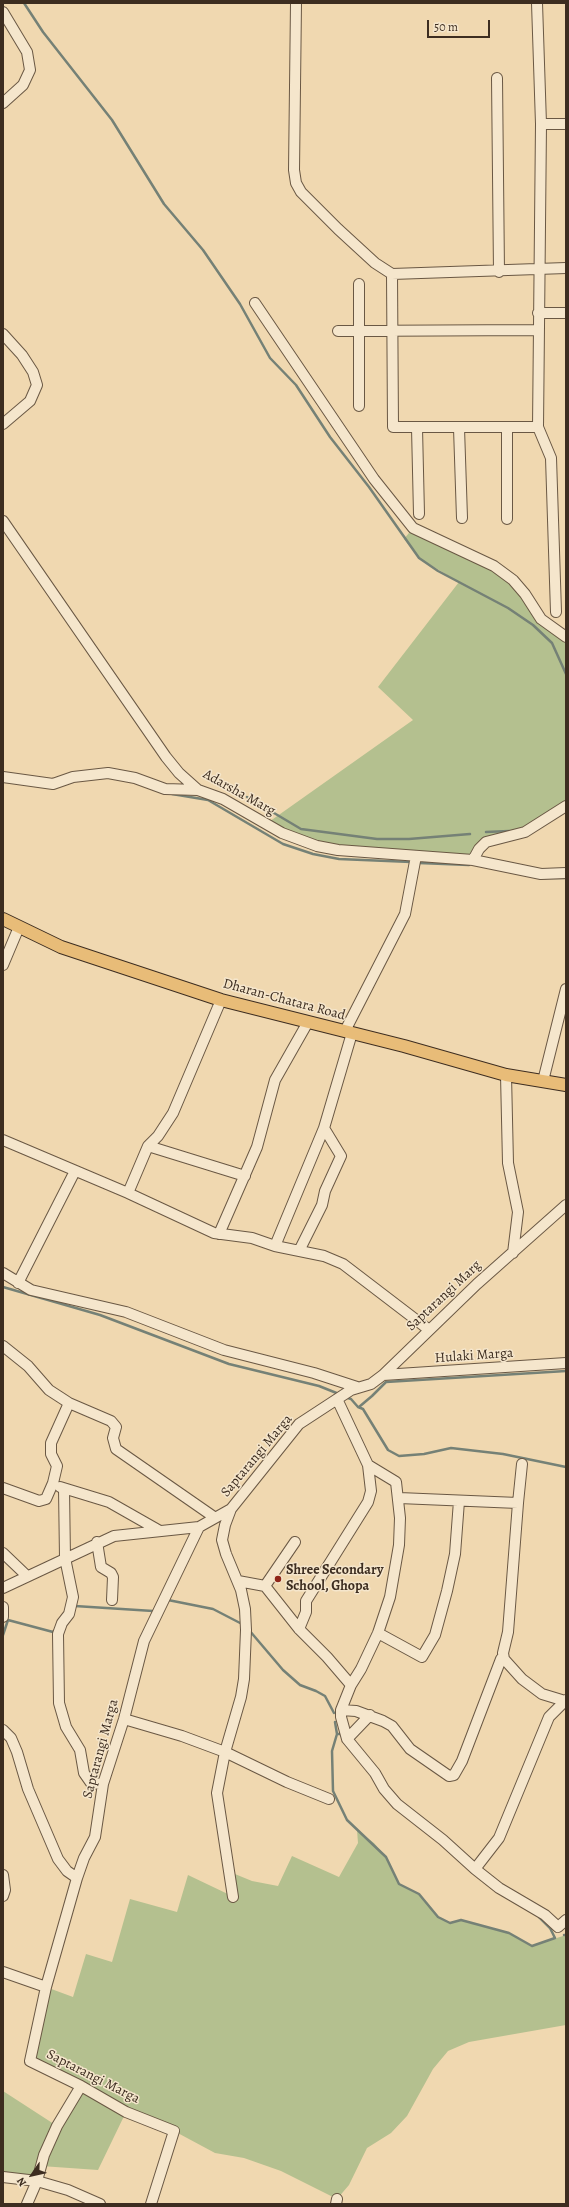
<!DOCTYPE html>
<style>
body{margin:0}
#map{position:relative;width:569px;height:2207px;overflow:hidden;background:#f0d8b0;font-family:Alegreya,serif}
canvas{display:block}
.frame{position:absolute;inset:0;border:4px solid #3d2d20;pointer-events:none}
.north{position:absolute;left:12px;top:2155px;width:40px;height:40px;-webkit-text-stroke:3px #f5e6cc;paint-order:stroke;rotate:236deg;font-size:11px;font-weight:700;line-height:16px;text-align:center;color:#3d2d20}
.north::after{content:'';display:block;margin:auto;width:14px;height:18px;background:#3d2d20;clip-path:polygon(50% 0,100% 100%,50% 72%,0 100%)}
.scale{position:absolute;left:427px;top:20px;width:63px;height:18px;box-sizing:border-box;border:2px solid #3d2d20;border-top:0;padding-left:5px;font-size:12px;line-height:14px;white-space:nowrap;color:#3d2d20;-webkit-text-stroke:3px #f5e6cc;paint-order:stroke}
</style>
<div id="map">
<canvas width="569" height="2207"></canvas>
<div class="frame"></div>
<div class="north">N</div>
<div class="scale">50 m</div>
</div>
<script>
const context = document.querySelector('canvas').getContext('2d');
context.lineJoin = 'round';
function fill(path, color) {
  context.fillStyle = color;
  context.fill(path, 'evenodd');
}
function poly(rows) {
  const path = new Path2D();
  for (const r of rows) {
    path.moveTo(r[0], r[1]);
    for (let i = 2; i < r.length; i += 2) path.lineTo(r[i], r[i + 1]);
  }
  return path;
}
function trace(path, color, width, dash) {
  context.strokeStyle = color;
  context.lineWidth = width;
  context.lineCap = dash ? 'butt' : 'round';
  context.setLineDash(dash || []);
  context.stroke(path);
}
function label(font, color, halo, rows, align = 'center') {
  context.font = font + ' Alegreya,serif';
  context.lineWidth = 3;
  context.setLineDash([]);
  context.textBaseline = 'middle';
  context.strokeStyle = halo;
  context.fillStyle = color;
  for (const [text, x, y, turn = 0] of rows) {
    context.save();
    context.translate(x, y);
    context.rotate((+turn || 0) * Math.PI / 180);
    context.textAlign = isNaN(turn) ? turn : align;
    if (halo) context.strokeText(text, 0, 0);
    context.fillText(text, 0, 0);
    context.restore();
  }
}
fill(poly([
 [413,528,494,566,541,619,566,637,566,806,525,832,495,838,473,860,338,850,266,824,413,720,378,687,459,582,419,558,404,539],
 [357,1830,374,1843,386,1857,399,1884,419,1894,438,1917,450,1923,461,1920,509,1933,532,1946,566,1935,566,2025,469,2042,448,2051,433,2069,407,2116,391,2133,367,2148,349,2185,337,2199,281,2171,244,2158,215,2153,174,2131,126,2112,98,2170,41,2166,37,2181,3,2177,3,2091,57,2126,81,2086,30,2061,46,1987,73,1997,86,1954,112,1962,130,1899,177,1912,188,1875,232,1896,230,1872,252,1881,278,1886,292,1856,339,1877,358,1843]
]), '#b4c08f');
trace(poly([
 [24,3,43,32,112,120,164,204,203,250,240,304,270,358,296,385,330,437,369,487,419,558,438,571,508,608,533,625,552,643,566,674],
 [172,794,208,800,283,844,313,854,339,859,411,862],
 [247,797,301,829,377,839,409,839,470,834],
 [486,832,509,831],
 [419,863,469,865],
 [542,878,566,878],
 [3,1287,100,1315,229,1364,319,1386,339,1394],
 [345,1397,351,1399,358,1407,363,1409,388,1450,399,1456,424,1454,451,1448,503,1454,566,1467],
 [359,1407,372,1396,386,1382,566,1371],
 [168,1600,213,1609,242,1624],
 [75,1606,153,1611],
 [249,1630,283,1670,300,1685,316,1691,325,1696,334,1713],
 [3,1635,8,1620,53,1632,55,1630],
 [335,1722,337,1734,332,1751,333,1791,347,1820,386,1857,399,1884,419,1894,438,1917,450,1923,461,1920,509,1933,532,1946,555,1938,550,1928,539,1917],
 [337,1734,341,1734,342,1736],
 [564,1935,566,1935]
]), '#758176', 2.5);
const minor = poly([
 [296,3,294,170,296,183,301,192,338,229,375,263,392,274,566,268],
 [537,3,541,124,538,427,551,458,556,612],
 [3,12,27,52,30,70,23,85,3,103],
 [497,78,499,272],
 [541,124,566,124],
 [392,274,393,427,538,427],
 [359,284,359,406],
 [255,303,374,479,413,528,494,566,513,580,525,594,541,619,566,637],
 [538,313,566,313],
 [338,331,537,330],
 [3,334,22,355,33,372,37,385,30,401,3,424],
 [417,428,419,514],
 [459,428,462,518],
 [507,428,507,519],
 [3,521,166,757,179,773,198,790,223,799,282,833,317,846,338,850,473,860,541,874,566,873],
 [3,777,53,784,73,777,108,773,135,778,165,789,198,790],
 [473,860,479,849,486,842,525,832,566,806],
 [3,965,19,927],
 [345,1031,405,914,416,856],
 [506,1075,508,1163,518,1212,513,1253],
 [543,1081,566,989],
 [3,1140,128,1193,214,1233,252,1238,275,1246,324,1256,343,1264,428,1329],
 [148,1146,245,1176],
 [128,1193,148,1146,158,1136,173,1113,221,1000],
 [219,1234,257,1147,275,1080,308,1022],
 [275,1246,324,1128],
 [299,1251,322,1205,325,1191,341,1156,324,1128,352,1033],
 [3,1273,31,1290,126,1312,224,1350,314,1373,357,1387],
 [18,1283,75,1171],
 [3,1346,28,1366,49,1390,69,1403,111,1421,116,1427,113,1438,116,1449,214,1517],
 [383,1375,566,1363],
 [337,1399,368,1465,396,1482,400,1518,399,1545,390,1597,378,1633,361,1669,351,1685,341,1710,341,1717,347,1739,375,1773,384,1789,397,1804,443,1840,475,1869,499,1888,545,1915,558,1927,566,1920],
 [60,1487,109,1502,160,1531],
 [3,1488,39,1501,46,1499,53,1483,57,1466,51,1454,51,1443,69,1403],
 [64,1489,65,1558,73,1597,69,1614,62,1623,58,1634,59,1703,66,1727,80,1750,84,1773,91,1783,103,1784],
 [399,1498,518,1503,508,1632,503,1653,504,1659,522,1679,542,1694,565,1701],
 [518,1503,522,1464],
 [231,1509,225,1525,222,1540,226,1554,241,1590,245,1609,246,1630,244,1679,241,1697,225,1752,217,1793,233,1897],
 [97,1542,101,1567,111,1573,113,1577,112,1600],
 [295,1542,265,1586,299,1629,327,1657,351,1685],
 [3,1553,27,1576],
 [238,1581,265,1586],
 [3,1588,114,1536,199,1527],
 [3,1607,3,1617],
 [299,1629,306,1612,306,1601,368,1502,371,1491,368,1465],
 [378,1633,422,1657,435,1635,447,1591,455,1554,459,1501],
 [341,1710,356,1711,383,1721,392,1726,410,1749,449,1776,454,1775,462,1761,501,1659,504,1659],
 [124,1719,182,1736,225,1752,287,1782,329,1799],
 [3,1730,11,1738,17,1752,28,1789,58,1859,67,1871,77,1878],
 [347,1739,370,1715],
 [475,1869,499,1838,549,1717,566,1700],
 [3,1875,5,1890,3,1896],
 [3,1972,46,1987],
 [3,2177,37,2181,68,2190,100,2204],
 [27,2204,37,2181,44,2155,57,2126,81,2086],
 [151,2204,174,2131,126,2112,81,2086,30,2061,46,1987,77,1878,84,1858,95,1837,103,1784,124,1719,144,1641,199,1527,231,1509,299,1424,351,1390,371,1384,383,1375,477,1284,566,1205],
 [336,2204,337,2199]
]);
const major = poly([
 [3,919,61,947,221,1000,404,1046,506,1075,566,1085]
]);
trace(minor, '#6a5844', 12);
trace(major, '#3d2d20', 14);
trace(minor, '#f5e6cc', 10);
trace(major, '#e8bc78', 12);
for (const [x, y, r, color] of [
 [278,1579,4,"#8f2418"]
]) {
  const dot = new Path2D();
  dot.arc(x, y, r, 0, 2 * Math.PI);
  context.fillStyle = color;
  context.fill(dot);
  trace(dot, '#f5e6cc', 1.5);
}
label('14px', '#3d2d20', '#f5e6cc', [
 ["Adarsha Marg",239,793,29],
 ["Dharan-Chatara Road",284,1000,15],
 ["Saptarangi Marg",444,1296,-43],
 ["Hulaki Marga",474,1356,-4],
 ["Saptarangi Marga",257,1456,-50],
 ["Saptarangi Marga",101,1749,-75],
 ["Saptarangi Marga",93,2077,27]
]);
label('bold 14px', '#3d2d20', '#f5e6cc', [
 ["Shree Secondary",286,1571],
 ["School, Ghopa",286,1587]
], 'left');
</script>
